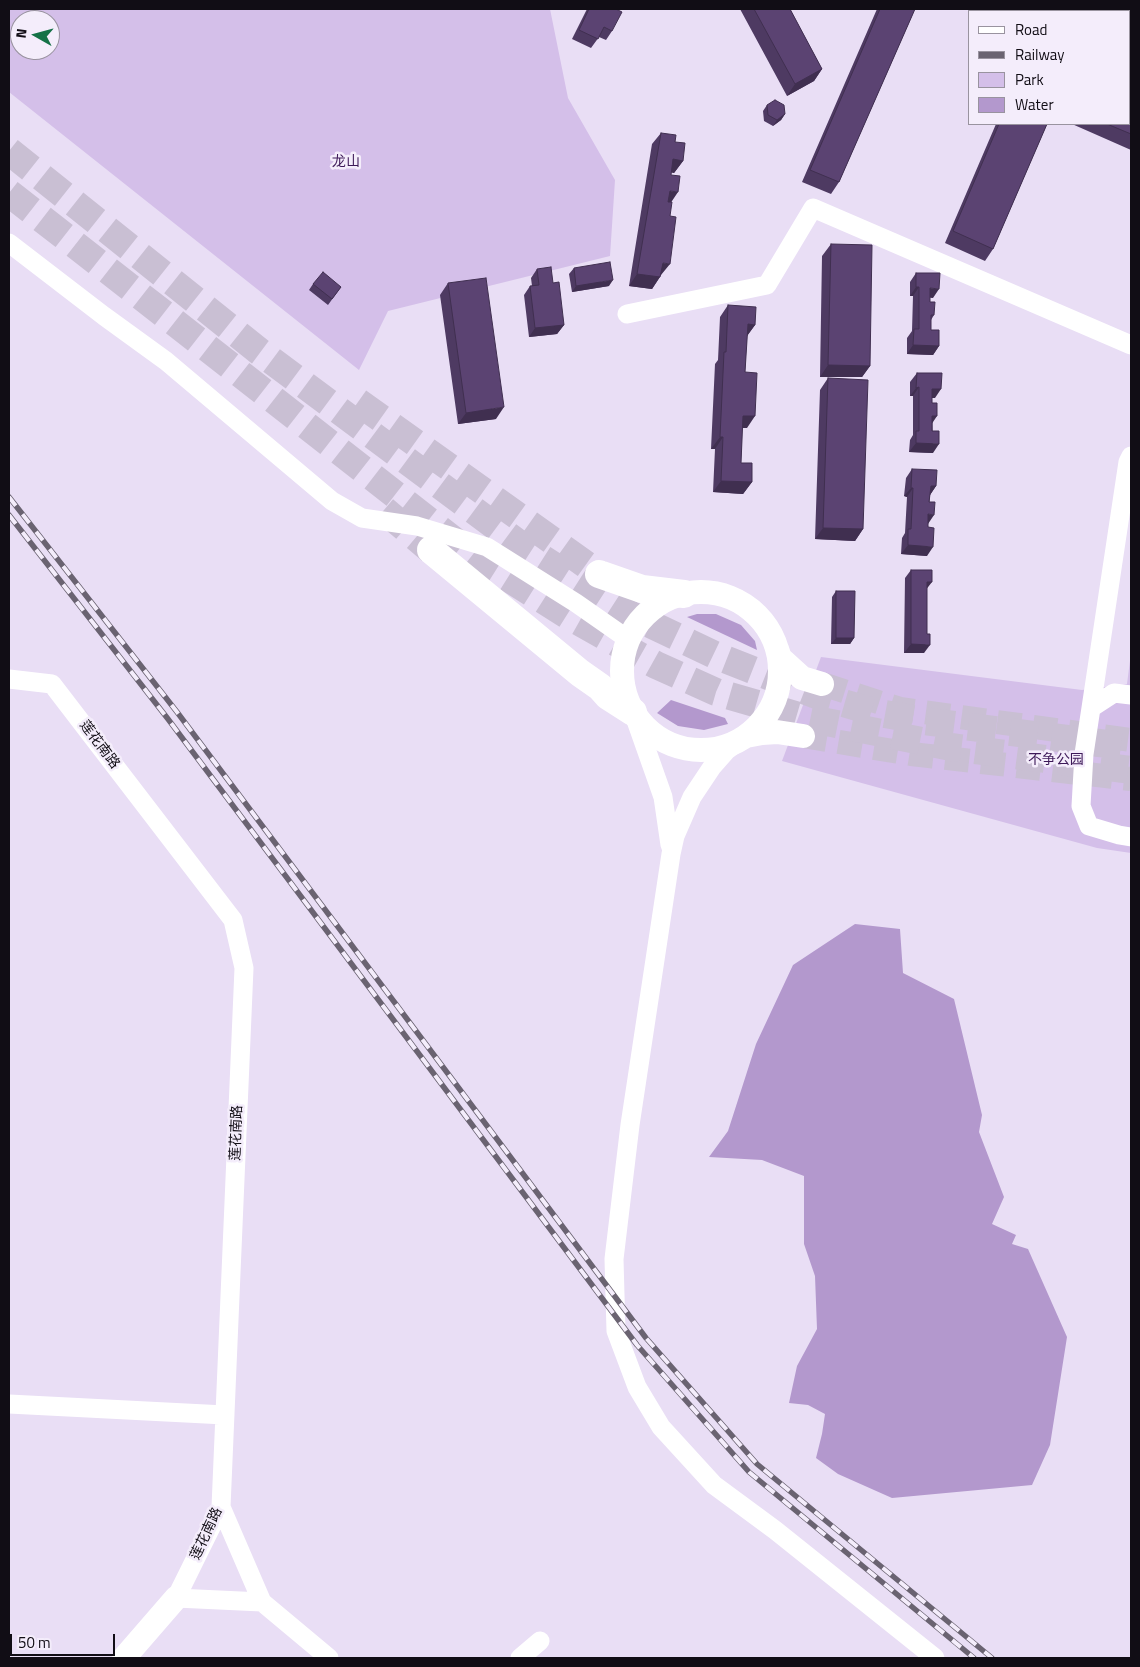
<!DOCTYPE html>
<meta charset="utf-8">
<style>
body{margin:0}
#map{position:relative;width:1140px;height:1667px;overflow:hidden;background:#e9def5;font-family:"Titillium Web",sans-serif}
canvas{display:block}
.frame{position:absolute;inset:0;border:10px solid #110d15;pointer-events:none}
.legend{position:absolute;left:968px;top:10px;width:162px;height:115px;box-sizing:border-box;background:#f4edfb;border:1px solid #99939f;margin:0;padding:6px 9px;list-style:none;font-size:15px;color:#110d15}
.legend li{display:flex;align-items:center;gap:10px;height:25px}
.legend b{width:25px;border:1px solid #99939f}
.north{position:absolute;left:10px;top:10px;width:50px;height:50px;box-sizing:border-box;background:#f4edfb;border:1px solid #99939f;border-radius:50%;rotate:277deg;font-size:14px;font-weight:700;line-height:20px;text-align:center;color:#110d15}
.north::after{content:'';display:block;margin:auto;width:18px;height:22px;background:#157247;clip-path:polygon(50% 0,100% 100%,50% 72%,0 100%)}
.scale{position:absolute;left:10px;top:1634px;width:105px;height:22px;box-sizing:border-box;border:2px solid #110d15;border-top:0;padding-left:6px;font-size:15px;line-height:18px;white-space:nowrap;color:#110d15;-webkit-text-stroke:4px #f4edfb;paint-order:stroke}
</style>
<div id="map">
<canvas width="1140" height="1667"></canvas>
<div class="frame"></div>
<ul class="legend">
<li><b style="height:6px;background:#fff"></b>Road</li>
<li><b style="height:6px;background:#6a6371"></b>Railway</li>
<li><b style="height:14px;background:#d4bfe9"></b>Park</li>
<li><b style="height:14px;background:#b398cd"></b>Water</li>
</ul>
<div class="north">N</div>
<div class="scale">50 m</div>
</div>
<script>
const context = document.querySelector('canvas').getContext('2d');
context.lineJoin = 'round';
function fill(path, color) {
  context.fillStyle = color;
  context.fill(path, 'evenodd');
}
function poly(rows) {
  const path = new Path2D();
  for (const r of rows) {
    if (r.length === 3) {
      path.moveTo(r[0] + r[2], r[1]);
      path.arc(r[0], r[1], r[2], 0, 2 * Math.PI);
      continue;
    }
    path.moveTo(r[0], r[1]);
    for (let i = 2; i < r.length; i += 2) path.lineTo(r[i], r[i + 1]);
  }
  return path;
}
function trace(path, color, width, dash) {
  context.strokeStyle = color;
  context.lineWidth = width;
  context.lineCap = dash ? 'butt' : 'round';
  context.setLineDash(dash || []);
  context.stroke(path);
}
function label(font, color, halo, rows, align = 'center') {
  context.font = font + ' "Titillium Web","Noto Sans SC",sans-serif';
  context.lineWidth = 5;
  context.setLineDash([]);
  context.textBaseline = 'middle';
  context.strokeStyle = halo;
  context.fillStyle = color;
  for (const [text, x, y, turn = 0] of rows) {
    context.save();
    context.translate(x, y);
    context.rotate((+turn || 0) * Math.PI / 180);
    context.textAlign = isNaN(turn) ? turn : align;
    if (halo) context.strokeText(text, 0, 0);
    context.fillText(text, 0, 0);
    context.restore();
  }
}
fill(poly([
 [9,9,550,9,568,98,615,180,610,256,388,311,359,370,9,92],
 [20,20,50,20,50,50,20,50],
 [1131,653,1131,853,1097,848,782,761,821,657,1082,690,1127,684]
]), '#d4bfe9');
fill(poly([
 [697,614,716,614,741,625,755,641,757,650,687,617],
 [671,700,725,718,728,724,704,730,678,726,657,713],
 [855,924,900,929,903,973,954,999,982,1115,979,1132,1004,1197,992,1224,1016,1235,1012,1244,1028,1249,1067,1337,1050,1445,1032,1485,892,1498,838,1474,816,1458,822,1434,825,1414,808,1405,789,1403,797,1366,817,1329,815,1276,804,1244,804,1176,762,1160,709,1157,728,1131,756,1044,793,965]
]), '#b398cd');
trace(poly([
 [822,684,900,709,1131,740],
 [803,736,911,754,1131,779]
]), '#c9bfd3', 24, [24, 12]);
trace(poly([
 [9,151,260,352,518,543,627,613,717,656,819,696,874,712,924,721,1131,747],
 [9,193,475,557,567,615,656,665,716,692,806,718,951,747,1131,770],
 [358,402,599,574],
 [384,510,431,550]
]), '#c9bfd3', 28, [28, 14]);
trace(poly([
 [9,243,104,316,166,361,332,501,362,518,417,526,487,547,576,603,629,640],
 [627,314,767,285,813,208,1131,345],
 [9,679,52,684,233,920,244,968,221,1507,176,1598,262,1602],
 [1131,695,1114,693,1091,708,1084,754,1081,806,1089,826,1119,835,1131,837],
 [1091,708,1128,462,1131,456],
 [633,712,663,797,670,845],
 [746,736,727,750,712,767,692,797,675,836,671,854,630,1125,614,1259,616,1331,637,1387,661,1427,714,1485,775,1530,935,1658],
 [9,1404,225,1415],
 [221,1507,262,1602,329,1658],
 [520,1658,540,1641]
]), '#fff', 19);
trace(poly([
 [701,671,79],
 [777,649,780,658,802,678,822,684],
 [746,736,762,733,777,732,803,736],
 [124,1658,176,1598]
]), '#fff', 24);
trace(poly([
 [431,550,580,673,600,687,608,696,633,712],
 [599,574,642,589,684,594]
]), '#fff', 28);
const rail = poly([
 [9,497,177,712,646,1338,757,1464,992,1658],
 [9,515,168,719,637,1345,749,1472,974,1658]
]);
trace(rail, '#6a6371', 5.5);
trace(rail, '#f4edfb', 4, [11]);
fill(poly([
 [587,9,616,9,612,31,606,40,599,37,591,48,572,39],
 [740,9,790,9,822,69,814,81,787,96],
 [877,9,915,9,839,182,831,194,802,182],
 [1028,9,1079,9,1077,11,1028,11],
 [1131,91,1131,150,1072,124,1129,124],
 [767,105,785,114,781,120,773,126,764,121,763,111],
 [996,124,1047,124,993,249,985,261,945,243],
 [661,133,675,142,683,161,674,173,671,172,671,202,661,275,652,289,629,286,652,144],
 [831,244,870,366,862,377,820,377,822,256],
 [574,268,609,286,572,292,569,274],
 [537,269,553,283,564,325,557,334,529,337,524,295,530,286,532,286,531,278],
 [916,273,933,298,930,297,930,302,934,315,931,320,931,330,939,346,933,355,907,354,907,338,912,331,913,296,910,296,910,282],
 [448,283,496,419,458,424,440,295],
 [313,284,341,287,328,305,309,290],
 [728,305,755,325,747,336,745,372,747,428,742,428,741,463,752,482,743,494,713,492,715,449,711,449,715,364,718,360,720,317],
 [917,373,935,398,932,398,933,453,909,452,910,440,913,435,913,396,910,396,910,382],
 [828,378,863,529,855,541,815,539,820,390],
 [912,469,936,486,930,495,928,523,927,556,901,554,902,538,905,533,907,497,904,496,906,478],
 [911,570,927,589,927,634,924,653,904,653,905,578],
 [836,591,854,638,850,644,831,644,832,597]
]), '#4e3a62');
fill(poly([
 [822,69,814,81,787,96,795,84],
 [785,114,781,120,773,126,777,120],
 [673,159,683,161,674,173,665,171],
 [670,191,678,192,670,204,661,203],
 [663,263,670,264,661,275,654,274],
 [637,274,660,277,652,289,629,286],
 [613,280,609,286,572,292,576,286],
 [916,287,919,287,913,296,910,296],
 [930,288,939,289,933,298,924,297],
 [748,324,755,325,747,336],
 [564,325,557,334,529,337,535,328],
 [913,345,939,346,933,355,907,354],
 [828,365,870,366,862,377,820,377],
 [919,387,913,396,910,396,916,388],
 [932,389,941,389,935,398,926,398],
 [504,407,496,419,458,424,466,413],
 [743,416,755,416,747,428,735,428],
 [932,416,937,416,931,425],
 [720,437,723,437,715,449,711,449],
 [916,443,939,444,933,453,909,452],
 [721,481,752,482,743,494,713,492],
 [931,486,936,486,930,495],
 [911,488,913,488,907,497,904,496],
 [928,514,934,515,928,524],
 [823,528,863,529,855,541,815,539],
 [908,545,933,547,927,556,901,554],
 [927,582,932,582,925,591],
 [836,638,854,638,850,644,831,644],
 [911,644,930,645,924,653,904,653]
]), '#402f50');
const building = poly([
 [589,9,616,9,622,12,612,31,604,27,598,39,579,30,589,9],
 [754,9,790,9,822,69,795,84,754,9],
 [880,9,915,9,839,182,810,170,880,9],
 [1037,9,1077,9,1077,11,1037,11,1037,9],
 [1129,90,1131,91,1131,134,1107,124,1129,124,1129,90],
 [775,100,784,105,785,114,777,120,768,115,767,105,775,100],
 [999,124,1047,124,993,249,953,231,999,124],
 [661,133,676,135,675,142,685,143,683,161,673,159,671,175,680,176,678,192,670,191,668,202,672,202,670,216,676,217,670,264,663,263,660,277,637,274,661,133],
 [831,244,872,245,870,366,828,365,831,244],
 [610,262,613,280,576,286,574,268,610,262],
 [551,267,553,283,559,282,564,325,535,328,530,286,539,285,537,269,551,267],
 [323,272,341,287,332,299,313,284,323,272],
 [916,273,940,273,939,289,930,288,930,302,935,302,934,315,931,315,931,330,939,330,939,346,913,345,914,329,919,329,919,287,916,287,916,273],
 [486,278,504,407,466,413,448,283,486,278],
 [728,305,756,307,755,325,748,324,745,372,757,373,755,416,743,416,741,463,752,463,752,482,721,481,723,437,720,437,724,352,726,352,728,305],
 [917,373,942,373,941,389,932,389,932,403,937,403,937,416,932,416,932,431,939,431,939,444,916,443,916,431,919,431,919,387,916,388,917,373],
 [828,378,868,380,863,529,823,528,828,378],
 [912,469,937,470,936,486,931,486,929,502,935,502,934,515,928,514,928,527,934,528,933,547,908,545,908,529,911,529,913,488,911,488,912,469],
 [911,570,932,570,932,582,927,582,927,634,930,634,930,645,911,644,911,570],
 [836,591,855,591,854,638,836,638,836,591]
]);
fill(building, '#5b4372');
trace(building, '#402f50', 1);
label('14px', '#3d1958', '#f4edfb', [
 ["龙山",346,163],
 ["不争公园",1056,761]
]);
label('14px', '#110d15', '#f4edfb', [
 ["莲花南路",99,745,53],
 ["莲花南路",237,1133,-88],
 ["莲花南路",207,1534,-65]
]);
</script>
